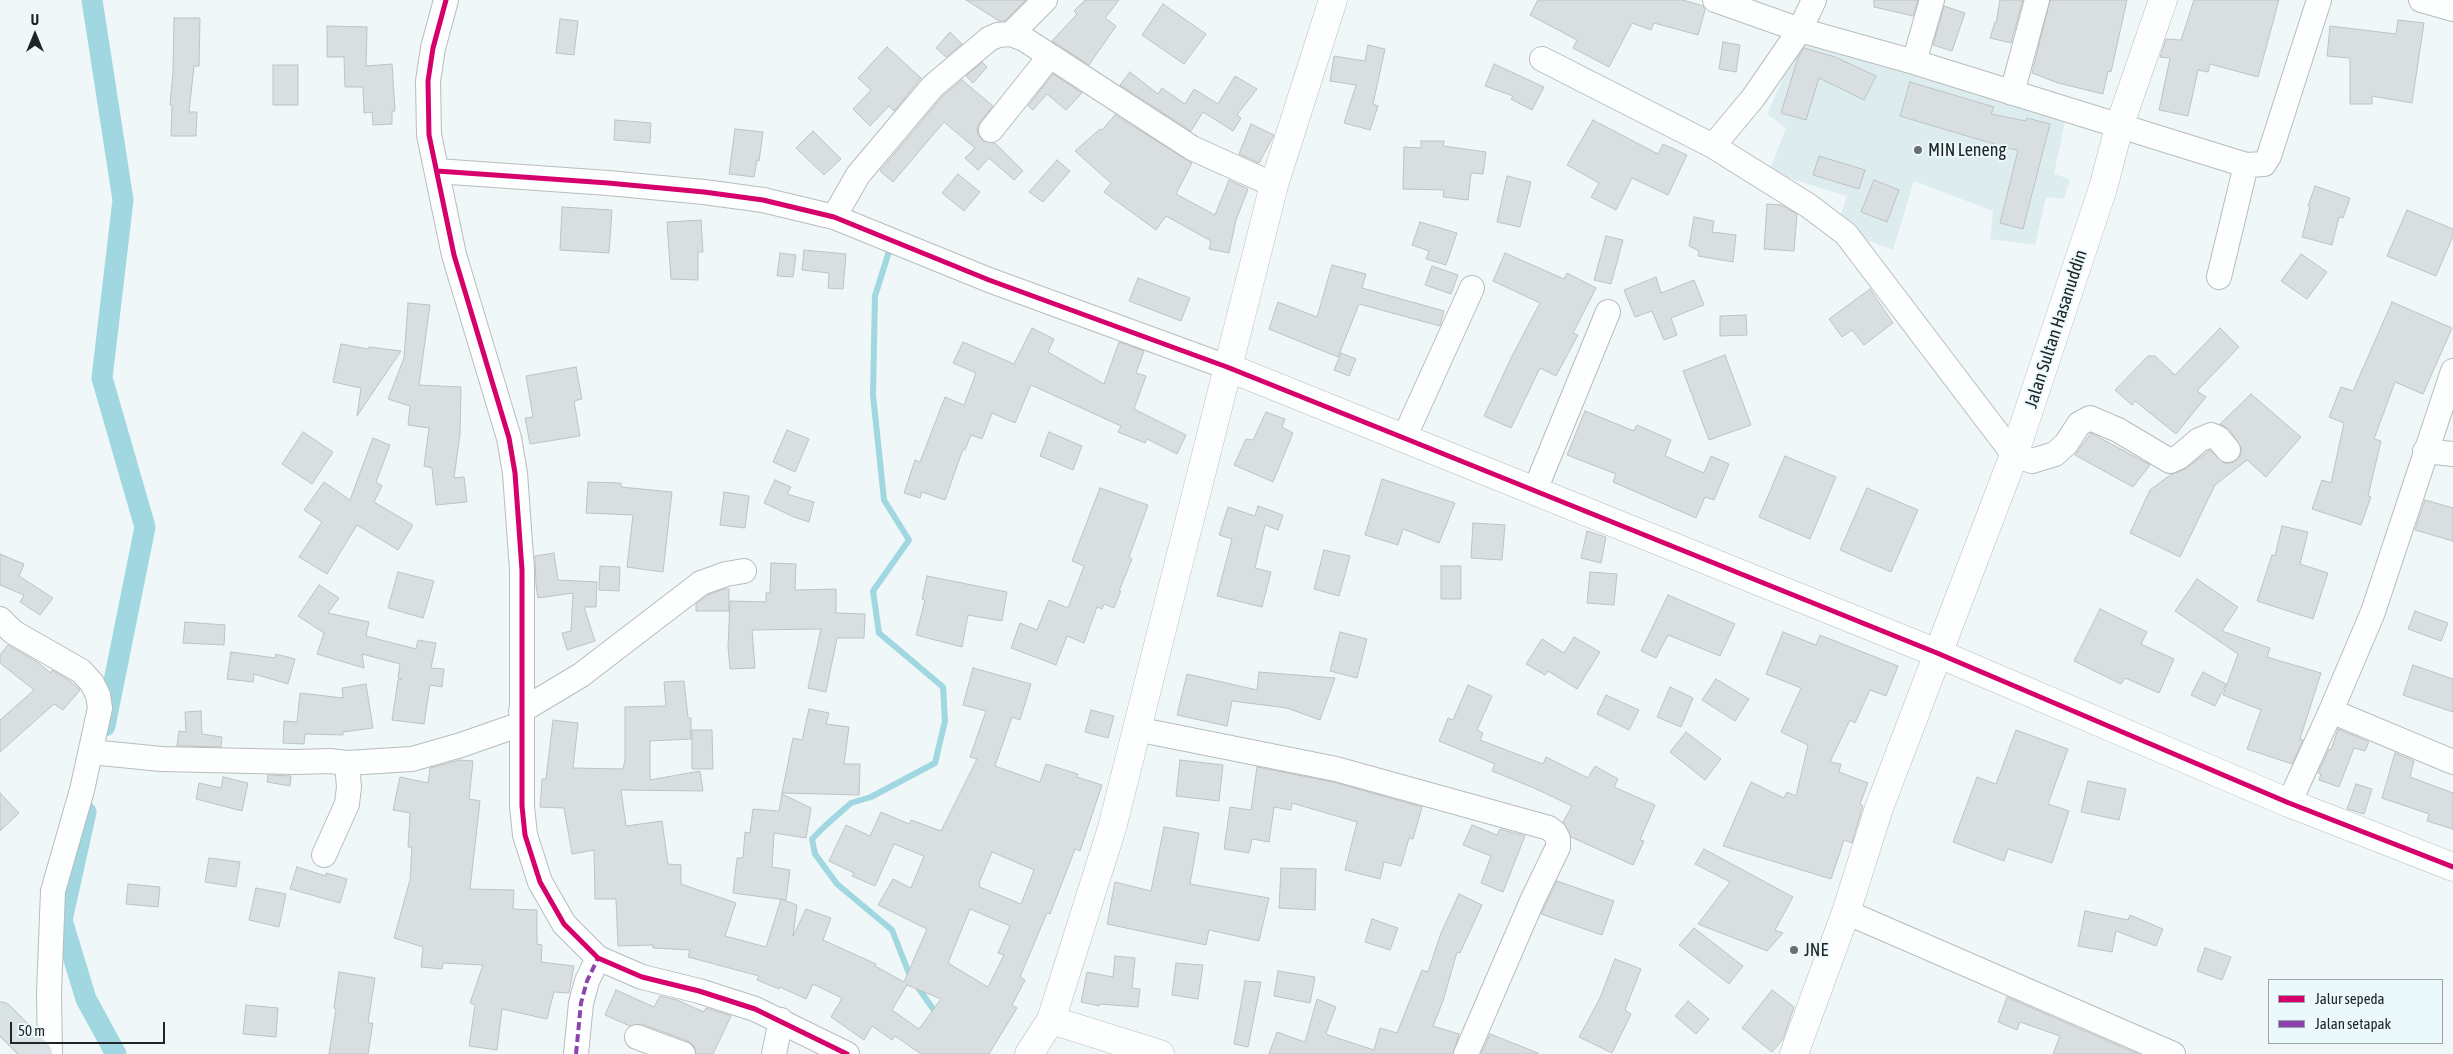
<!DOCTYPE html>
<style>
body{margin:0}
#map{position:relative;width:2453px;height:1054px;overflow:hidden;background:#f0f7f8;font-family:"Asap Condensed",sans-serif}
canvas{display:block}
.legend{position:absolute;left:2268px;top:979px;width:175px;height:65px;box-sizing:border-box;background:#ecf9fc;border:1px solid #9aa4a6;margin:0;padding:6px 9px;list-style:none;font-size:15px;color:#202526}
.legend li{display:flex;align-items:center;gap:10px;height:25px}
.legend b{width:25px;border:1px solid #9aa4a6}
.north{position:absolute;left:10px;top:10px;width:50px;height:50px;-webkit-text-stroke:4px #ecf9fc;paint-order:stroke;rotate:0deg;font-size:14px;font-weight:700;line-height:20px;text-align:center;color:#202526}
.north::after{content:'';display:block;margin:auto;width:18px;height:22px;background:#202526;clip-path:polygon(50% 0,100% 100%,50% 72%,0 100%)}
.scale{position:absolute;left:10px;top:1022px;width:155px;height:22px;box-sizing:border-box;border:2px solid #202526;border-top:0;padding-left:6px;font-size:15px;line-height:18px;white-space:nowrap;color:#202526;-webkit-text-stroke:4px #ecf9fc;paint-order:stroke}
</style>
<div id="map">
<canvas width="2453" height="1054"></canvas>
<ul class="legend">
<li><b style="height:6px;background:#d6006c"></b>Jalur sepeda</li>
<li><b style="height:6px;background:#8e44ad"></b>Jalan setapak</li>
</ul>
<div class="north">U</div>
<div class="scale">50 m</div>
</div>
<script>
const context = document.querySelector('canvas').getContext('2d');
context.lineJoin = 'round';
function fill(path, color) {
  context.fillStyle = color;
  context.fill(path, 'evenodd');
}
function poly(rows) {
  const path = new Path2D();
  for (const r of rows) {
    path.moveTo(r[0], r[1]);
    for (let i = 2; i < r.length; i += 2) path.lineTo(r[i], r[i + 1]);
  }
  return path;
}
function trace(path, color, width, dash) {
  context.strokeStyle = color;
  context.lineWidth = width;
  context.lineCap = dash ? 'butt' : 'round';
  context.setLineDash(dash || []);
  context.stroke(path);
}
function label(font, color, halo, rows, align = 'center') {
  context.font = font + ' "Asap Condensed",sans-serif';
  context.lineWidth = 4;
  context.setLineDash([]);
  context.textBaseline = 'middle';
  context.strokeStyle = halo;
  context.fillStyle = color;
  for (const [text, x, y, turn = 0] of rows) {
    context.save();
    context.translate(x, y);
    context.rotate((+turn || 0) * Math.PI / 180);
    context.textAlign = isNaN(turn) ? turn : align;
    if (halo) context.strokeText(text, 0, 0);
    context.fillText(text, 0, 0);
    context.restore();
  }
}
fill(poly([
 [1804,32,2066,116,2054,174,2070,179,2064,199,2046,197,2035,245,1990,239,1993,211,1914,181,1893,250,1851,234,1856,225,1841,214,1847,196,1769,172,1786,128,1767,114]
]), '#ddedef');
trace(poly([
 [891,245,875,296,873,395,884,500,909,540,873,591,879,633,943,687,945,721,935,763,871,797,851,803,825,826,812,839,815,854,837,884,892,930,910,976,933,1009,939,1013]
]), '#a0d7e0', 6);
trace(poly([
 [92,0,123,200,102,378,145,527,105,726],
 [86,812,62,920,86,999,116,1054]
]), '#a0d7e0', 21);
const building = poly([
 [966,0,1026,0,1005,21,999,21,966,0],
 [1085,0,1119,0,1105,18,1116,26,1089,65,1052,41,1077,14,1074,11,1085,0],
 [1538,0,1683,0,1703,6,1705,10,1698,35,1654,23,1651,30,1632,23,1609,67,1573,48,1577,40,1530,15,1538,0],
 [1874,0,1918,0,1913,16,1874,7,1874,0],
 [2000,0,2023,0,2011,43,1990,38,1995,22,1996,23,2000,0],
 [2050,0,2127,0,2111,72,2108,71,2103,94,2058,83,2032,73,2050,0],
 [2194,0,2279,0,2258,77,2210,64,2208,72,2198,70,2188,116,2159,110,2170,58,2160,57,2166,39,2181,40,2194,0],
 [1163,4,1206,34,1184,64,1142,35,1163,4],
 [1944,6,1965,13,1952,51,1933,45,1944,6],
 [174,18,200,18,199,66,194,66,189,112,197,112,196,136,171,136,172,105,170,105,173,72,174,18],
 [560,19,578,21,574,55,556,53,560,19],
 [2398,20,2424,23,2412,103,2372,96,2372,104,2350,104,2350,58,2327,56,2330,26,2396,34,2398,20],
 [327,26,367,27,366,66,392,64,395,111,392,111,392,124,373,125,372,112,364,113,363,87,345,87,344,57,327,57,327,26],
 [950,32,962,44,946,57,936,48,950,32],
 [1723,42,1740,45,1736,72,1719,69,1723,42],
 [1368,45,1385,49,1373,104,1378,106,1370,130,1344,123,1356,85,1330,81,1334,56,1365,61,1368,45],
 [887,47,921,78,894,111,889,106,870,126,853,109,871,90,858,78,887,47],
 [1804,48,1835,57,1876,76,1864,100,1819,78,1806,120,1781,113,1798,58,1804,48],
 [982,62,987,67,973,83,966,76,982,62],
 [1494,64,1544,87,1532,110,1511,99,1513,96,1485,86,1494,64],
 [273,65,298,65,298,105,273,105,273,65],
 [1130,72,1158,94,1162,88,1185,104,1194,89,1218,104,1235,76,1257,89,1237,115,1241,118,1233,131,1203,112,1191,131,1120,85,1130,72],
 [1053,74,1082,93,1066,110,1047,94,1033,110,1028,106,1053,74],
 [962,80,993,106,980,122,977,128,978,135,983,141,995,143,1023,171,1014,180,989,158,978,170,965,158,975,148,944,122,893,182,880,171,943,96,962,80],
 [1910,82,1994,107,1991,114,2026,121,2027,118,2050,124,2023,229,2000,223,2018,150,1994,146,1994,144,1900,116,1910,82],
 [1115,115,1192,163,1176,194,1215,215,1229,180,1248,189,1236,220,1229,253,1209,249,1211,241,1166,216,1156,230,1104,192,1111,183,1075,151,1100,129,1102,130,1115,115],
 [615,120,651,123,650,143,614,140,615,120],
 [1593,120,1658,154,1663,144,1687,155,1668,195,1632,178,1616,210,1591,197,1599,183,1567,165,1593,120],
 [1251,124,1274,135,1259,163,1239,154,1251,124],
 [735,129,763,132,759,161,757,160,754,177,729,174,735,129],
 [813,131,841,159,824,175,796,148,813,131],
 [1421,141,1444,141,1443,146,1486,152,1483,174,1471,173,1468,200,1443,197,1444,190,1403,189,1404,147,1421,148,1421,141],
 [1819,156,1865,170,1859,189,1813,175,1819,156],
 [1057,160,1070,171,1043,202,1029,192,1057,160],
 [958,174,980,192,964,211,942,193,958,174],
 [1507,176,1531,182,1520,227,1497,222,1507,176],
 [1874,180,1899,190,1887,222,1861,212,1874,180],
 [2315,186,2350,198,2343,218,2339,217,2332,245,2302,237,2310,207,2308,206,2315,186],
 [1767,204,1781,205,1797,214,1794,251,1764,249,1767,204],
 [562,207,612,210,609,253,560,250,562,207],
 [2407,210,2453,229,2453,236,2436,276,2387,256,2407,210],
 [1694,217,1714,221,1712,232,1736,235,1733,262,1698,256,1699,251,1689,246,1694,217],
 [701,220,703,252,698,252,698,280,671,279,667,222,701,220],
 [1420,222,1457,233,1446,265,1426,259,1429,251,1412,245,1420,222],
 [1606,236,1623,240,1611,284,1594,280,1606,236],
 [804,250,846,254,843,289,828,288,829,273,802,270,804,250],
 [780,253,796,255,793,277,777,276,780,253],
 [1505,253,1564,279,1567,273,1596,288,1573,333,1578,335,1556,376,1540,368,1511,428,1484,416,1513,354,1540,303,1493,281,1505,253],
 [2301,254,2327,272,2307,299,2281,281,2301,254],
 [1332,265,1366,274,1362,288,1444,311,1440,326,1359,304,1338,357,1269,329,1278,302,1317,317,1332,265],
 [1432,266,1458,275,1451,294,1425,285,1432,266],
 [1656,277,1661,293,1694,280,1704,305,1671,318,1677,335,1664,340,1652,311,1635,317,1624,290,1656,277],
 [1138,278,1190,298,1181,321,1129,301,1138,278],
 [1870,289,1893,323,1864,345,1852,330,1842,337,1829,319,1870,289],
 [2392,302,2452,328,2423,394,2395,382,2374,439,2381,441,2368,496,2371,497,2361,525,2312,509,2322,480,2331,483,2344,423,2329,417,2341,387,2353,391,2392,302],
 [408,303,430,305,419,385,461,387,460,434,454,478,464,477,467,502,436,505,432,468,424,466,429,428,408,425,410,406,388,399,404,358,408,303],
 [1746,315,1747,335,1720,336,1720,316,1746,315],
 [1032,328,1054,339,1048,352,1104,384,1119,342,1144,351,1136,373,1146,376,1134,409,1186,435,1177,454,1147,439,1145,443,1118,432,1121,426,1031,385,1015,423,992,413,982,439,971,435,965,450,963,449,945,500,922,492,920,498,904,493,915,460,920,462,945,397,964,405,976,373,953,363,963,342,1014,364,1032,328],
 [2220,328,2239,347,2197,391,2206,397,2176,434,2135,401,2132,405,2115,390,2148,356,2155,356,2175,375,2220,328],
 [341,344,368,349,369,347,401,351,357,416,361,388,333,382,341,344],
 [1341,353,1356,359,1349,376,1334,370,1341,353],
 [1725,355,1751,425,1709,440,1683,371,1725,355],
 [576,367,582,399,574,401,580,436,530,444,525,418,533,417,526,376,576,367],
 [2251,394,2301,437,2266,477,2247,460,2215,485,2180,557,2130,533,2150,490,2170,475,2185,469,2210,450,2224,463,2231,463,2237,460,2241,454,2241,447,2229,429,2220,424,2251,394],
 [1585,411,1634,431,1637,425,1671,440,1665,456,1704,473,1711,456,1729,464,1714,500,1705,497,1696,518,1613,482,1616,474,1567,455,1585,411],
 [1266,412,1285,419,1282,427,1293,433,1273,482,1234,465,1246,439,1253,440,1266,412],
 [787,430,809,439,795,472,773,462,787,430],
 [303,432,333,452,312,484,282,464,303,432],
 [1049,432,1082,446,1073,470,1040,456,1049,432],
 [2091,433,2150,465,2133,487,2075,455,2091,433],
 [373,438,390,445,376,482,382,486,374,502,413,525,398,550,357,525,327,574,299,557,322,522,304,510,324,482,350,500,373,438],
 [1785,456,1836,477,1810,539,1759,517,1785,456],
 [1382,479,1455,503,1439,543,1403,529,1398,545,1365,535,1382,479],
 [775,480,791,487,787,494,814,502,809,522,794,517,764,503,775,480],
 [588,482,621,483,621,487,672,492,663,572,627,567,633,515,586,513,588,482],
 [1100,488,1148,505,1129,557,1132,559,1119,591,1121,591,1114,608,1104,604,1102,609,1097,607,1084,643,1067,636,1056,665,1011,648,1020,623,1037,630,1049,600,1068,608,1084,566,1072,561,1100,488],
 [1867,488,1918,510,1891,572,1840,550,1867,488],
 [724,492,749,496,745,528,720,525,724,492],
 [2425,500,2453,508,2453,541,2415,530,2425,500],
 [1258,506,1283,515,1278,530,1265,525,1255,568,1271,572,1262,607,1217,596,1232,539,1219,535,1228,507,1255,516,1258,506],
 [1473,523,1505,525,1502,560,1471,558,1473,523],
 [2282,526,2308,532,2300,564,2328,573,2313,619,2257,601,2272,555,2275,556,2282,526],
 [1587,531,1606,537,1601,563,1581,558,1587,531],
 [1324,550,1350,556,1339,596,1314,589,1324,550],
 [554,553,558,580,597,582,596,607,584,607,595,641,567,650,562,633,571,631,573,593,538,598,536,585,535,556,554,553],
 [0,554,24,564,19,576,53,598,40,615,20,602,24,595,0,585,0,554],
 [771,563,796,564,795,590,836,589,836,613,865,614,864,638,837,638,826,692,808,688,821,629,752,630,755,668,730,669,728,647,730,601,766,602,766,593,770,593,771,563],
 [600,566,620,567,619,591,599,590,600,566],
 [1441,566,1461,566,1461,599,1441,599,1441,566],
 [398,572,434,581,423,618,388,608,398,572],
 [1590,572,1617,574,1614,605,1587,603,1590,572],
 [927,576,1007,592,1002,621,968,615,962,647,916,635,925,600,922,599,927,576],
 [2197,579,2238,607,2222,631,2270,648,2267,657,2321,673,2300,739,2303,740,2292,764,2247,749,2261,710,2223,695,2238,654,2175,611,2197,579],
 [319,585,339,598,328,613,369,622,366,636,416,649,418,640,436,643,431,668,444,669,442,687,430,685,424,724,392,720,398,680,402,679,398,678,400,664,362,654,364,668,317,654,324,633,298,616,319,585],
 [724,589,729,589,729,611,696,611,696,604,708,595,724,589],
 [1668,595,1735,624,1720,656,1668,635,1656,658,1641,651,1668,595],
 [2100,609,2147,632,2141,644,2174,659,2159,693,2125,678,2121,684,2074,661,2100,609],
 [2415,611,2448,623,2441,641,2408,629,2415,611],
 [185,622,225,625,224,645,183,643,185,622],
 [1340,632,1367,639,1357,678,1330,671,1340,632],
 [1783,632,1816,645,1820,635,1898,666,1886,696,1870,690,1855,723,1850,720,1830,762,1841,764,1839,772,1868,783,1860,804,1863,806,1852,843,1844,840,1831,879,1723,846,1751,782,1784,798,1787,792,1796,796,1808,745,1781,732,1801,688,1766,674,1783,632],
 [1574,637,1600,652,1577,689,1548,671,1545,675,1526,664,1542,639,1564,653,1574,637],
 [8,645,37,662,51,673,52,670,70,681,80,690,63,710,54,704,0,752,0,720,34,690,0,663,0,655,8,645],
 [231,652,275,658,276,654,295,659,288,684,254,674,253,682,227,679,231,652],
 [2413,665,2453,679,2453,712,2403,695,2413,665],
 [973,668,1031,684,1020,720,1012,717,995,766,1040,782,1046,764,1078,774,1077,777,1102,785,1080,851,1075,849,1050,914,1047,913,1020,977,1025,980,1012,1005,1017,1008,989,1054,921,1054,895,1036,892,1040,872,1026,864,1040,831,1017,842,998,813,984,806,999,780,987,779,989,757,980,759,976,688,957,690,950,653,948,653,945,618,946,616,899,595,899,594,850,572,854,564,808,540,807,542,779,546,779,553,720,578,723,573,768,623,769,625,760,625,707,666,706,664,682,684,681,688,718,691,718,691,739,650,741,650,780,700,771,703,791,621,790,626,826,662,821,668,864,681,865,681,884,736,903,725,936,766,947,781,899,797,905,793,936,806,909,831,918,823,940,876,964,875,966,904,982,927,929,878,905,893,879,911,888,924,856,894,844,875,886,852,876,854,873,829,861,846,825,870,836,881,812,909,824,911,820,941,831,977,759,970,757,986,711,963,705,973,668],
 [992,852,1034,870,1021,904,980,887,979,883,992,852],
 [970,909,1010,926,998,953,1004,955,988,987,948,963,970,909],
 [907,985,941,999,919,1029,892,1010,907,985],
 [1259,672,1335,678,1320,720,1287,708,1232,701,1227,726,1177,715,1187,674,1257,690,1259,672],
 [2203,672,2226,684,2215,706,2191,695,2203,672],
 [1716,679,1749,699,1735,721,1702,700,1716,679],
 [366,684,373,728,343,732,343,735,305,734,304,744,283,743,284,721,297,722,300,693,343,698,342,688,366,684],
 [1468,685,1492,696,1477,730,1483,733,1480,740,1543,764,1546,757,1588,778,1595,766,1618,779,1614,787,1655,805,1640,840,1644,841,1633,865,1571,837,1563,822,1572,806,1534,788,1492,771,1495,764,1439,741,1448,718,1453,720,1468,685],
 [1670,687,1693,698,1681,727,1657,717,1670,687],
 [1606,695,1639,710,1629,730,1597,714,1606,695],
 [809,709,829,713,826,724,849,727,844,764,860,764,859,795,782,793,793,738,802,740,809,709],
 [1091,710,1114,716,1108,738,1085,732,1091,710],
 [201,711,202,734,222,737,221,747,177,746,179,731,186,732,185,712,201,711],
 [2338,729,2369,742,2365,751,2354,748,2339,787,2319,780,2321,774,2318,773,2329,749,2331,750,2338,729],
 [692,730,712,730,713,769,692,769,692,730],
 [2016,730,2068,749,2048,804,2069,811,2052,863,2008,849,2004,861,1953,842,1977,777,1996,784,2016,730],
 [1686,732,1721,759,1705,780,1670,752,1686,732],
 [2395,753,2414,761,2410,777,2453,793,2453,829,2427,821,2429,814,2382,798,2395,753],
 [460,760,473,761,469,799,480,801,470,889,514,890,513,909,537,910,537,944,542,945,541,962,574,966,569,993,554,992,547,1019,502,1009,497,1050,469,1046,475,1005,470,1003,483,965,443,963,442,969,421,967,423,947,394,938,410,880,412,847,408,847,410,813,393,810,400,777,428,783,430,768,460,760],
 [1180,760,1223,765,1219,801,1176,796,1180,760],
 [1257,767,1333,782,1422,807,1413,839,1409,838,1401,866,1384,862,1380,879,1345,870,1357,822,1292,803,1291,810,1274,807,1269,842,1252,839,1249,853,1224,849,1230,807,1251,810,1257,767],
 [268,775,291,776,290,786,267,782,268,775],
 [223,777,248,783,242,811,196,799,199,783,221,788,223,777],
 [2088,781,2126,789,2119,820,2081,812,2088,781],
 [2356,784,2372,789,2364,814,2347,809,2356,784],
 [0,793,19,813,0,831,0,793],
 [782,794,811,808,806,838,774,833,772,867,790,870,786,900,733,893,737,858,743,858,745,832,750,833,753,809,779,811,782,794],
 [1472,825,1497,835,1500,829,1525,836,1503,892,1481,883,1491,856,1463,845,1472,825],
 [1164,827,1199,833,1190,884,1269,898,1259,941,1209,930,1206,945,1107,924,1115,882,1151,891,1164,827],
 [1704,849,1793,897,1775,930,1783,933,1767,951,1698,924,1730,882,1695,864,1704,849],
 [209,858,240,862,236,887,205,882,209,858],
 [297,867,326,876,326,873,347,879,340,903,290,889,297,867],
 [1281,868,1316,869,1315,910,1279,908,1281,868],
 [1557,881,1614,901,1602,935,1541,914,1557,881],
 [128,884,160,887,158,907,126,904,128,884],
 [256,888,286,894,279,927,249,920,256,888],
 [1459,894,1482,905,1460,953,1457,952,1443,1001,1433,1026,1459,1034,1453,1054,1269,1054,1277,1032,1305,1042,1317,999,1336,1007,1326,1033,1328,1035,1374,1050,1380,1028,1397,1033,1422,970,1428,972,1441,933,1459,894],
 [2085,911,2128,920,2130,915,2163,929,2156,946,2116,931,2112,952,2078,946,2085,911],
 [1372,919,1398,928,1390,950,1365,942,1372,919],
 [1694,928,1743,966,1729,984,1679,945,1694,928],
 [2205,948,2231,957,2222,980,2197,971,2205,948],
 [1115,956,1135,958,1132,988,1140,989,1138,1007,1100,1004,1099,1006,1081,1002,1087,972,1113,977,1115,956],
 [1615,959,1641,969,1625,1010,1631,1014,1612,1053,1579,1037,1600,998,1615,959],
 [1176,963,1203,965,1198,999,1172,995,1176,963],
 [1278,971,1315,977,1310,1003,1274,996,1278,971],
 [339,972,375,978,368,1023,373,1023,368,1054,329,1054,336,1009,334,1008,339,972],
 [1245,981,1261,982,1248,1047,1234,1044,1245,981],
 [616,990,654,1007,660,996,677,1000,704,1012,706,1008,731,1016,713,1054,696,1054,694,1046,688,1041,642,1024,630,1026,605,1015,616,990],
 [1772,990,1794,1007,1783,1039,1772,1052,1742,1028,1772,990],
 [2007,997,2009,998,2138,1054,2053,1054,2060,1036,2020,1022,2017,1030,1998,1022,2007,997],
 [1688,1001,1709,1019,1696,1034,1675,1016,1688,1001],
 [246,1005,278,1008,276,1037,243,1034,246,1005],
 [1490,1034,1538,1053,1538,1054,1481,1054,1490,1034]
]);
fill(building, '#d9dfe0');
trace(building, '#bdc3c3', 1);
const minor = poly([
 [446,0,433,48,428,81,429,135,454,255,509,438,515,473,522,570,522,806,525,835,540,882,564,924,598,958,642,977,699,991,755,1009,847,1054],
 [1715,0,1800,30,1814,0],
 [2421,0,2453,9],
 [1011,34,1045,0],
 [1542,59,1713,146,1753,98,1800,30,1914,62,2246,165,2219,277],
 [1914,62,1932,0],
 [2012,93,2037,0],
 [991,130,1050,56],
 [1713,146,1809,206,1846,234,2014,455,2032,461,2055,454,2066,444,2079,424,2090,418,2118,430,2170,461,2179,457,2199,440,2211,435,2218,438,2228,450],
 [2246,165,2264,164,2269,156,2319,0],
 [437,171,608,183,704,192,763,200,834,217,989,280,1227,367],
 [834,217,858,175,933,86,989,39,998,35,1011,34,1024,39,1192,148,1274,185],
 [1404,438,1472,288],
 [2425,451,2453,454],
 [1535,490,1608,312],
 [0,619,13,632,81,671,92,683,98,695,100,708,82,790,53,891,49,992,50,1054],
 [521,711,581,675,701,583,726,574,744,571],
 [2331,711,2453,762],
 [1136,729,1336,769,1549,828,1555,833,1558,839,1558,847,1532,901,1466,1054],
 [91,752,161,759,295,762,330,761,347,763,412,759,461,745,521,724],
 [2289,803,2331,711,2373,612,2453,371],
 [324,855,347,804,349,787,347,763],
 [1846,912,2173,1054],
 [637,1037,683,1054],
 [576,1054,581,1003,587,981,598,958],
 [774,1054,781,1020]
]);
const tertiary = poly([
 [1227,367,1937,653,2289,803,2453,867],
 [1051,1020,1112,828,1274,185,1333,0],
 [1029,1054,1051,1020,1160,1054]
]);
const secondary = poly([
 [1794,1054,1846,912,1879,808,2014,455,2103,188,2119,127,2163,0]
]);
const primary = poly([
 [0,1016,38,1054]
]);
trace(minor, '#b7bdbd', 26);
trace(tertiary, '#b7bdbd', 29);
trace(secondary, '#b7bdbd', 29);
trace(primary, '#90a4a6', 29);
trace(minor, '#fdfefe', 24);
trace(tertiary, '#fdfefe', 28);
trace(secondary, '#fdfefe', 28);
trace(primary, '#d9e3e5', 28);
trace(poly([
 [576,1054,581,1003,587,981,598,958]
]), '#8e44ad', 4, [8, 4]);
trace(poly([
 [446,0,433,48,428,81,429,135,454,255,509,438,515,473,522,570,522,806,525,835,540,882,564,924,598,958,642,977,699,991,755,1009,847,1054],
 [437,171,608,183,704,192,763,200,834,217,989,280,1227,367,1404,438,1937,653,2289,803,2453,867]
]), '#d6006c', 5);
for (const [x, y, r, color] of [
 [1918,150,5,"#696e70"],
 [1794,950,5,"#696e70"]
]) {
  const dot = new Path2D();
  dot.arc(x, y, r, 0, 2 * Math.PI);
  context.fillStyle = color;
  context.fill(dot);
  trace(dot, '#ecf9fc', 2);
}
label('18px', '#202526', '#ecf9fc', [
 ["MIN Leneng",1928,150],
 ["JNE",1804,950]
], 'left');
label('18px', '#202526', '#ecf9fc', [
 ["Jalan Sultan Hasanuddin",2056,329,-72]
]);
</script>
